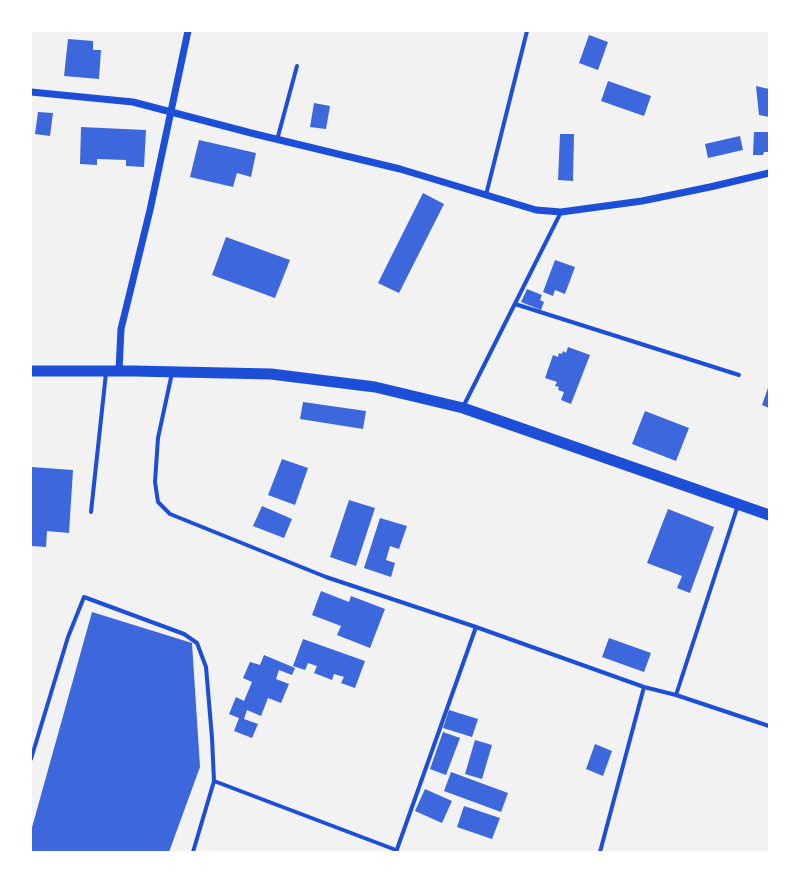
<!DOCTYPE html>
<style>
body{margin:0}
#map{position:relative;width:800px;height:883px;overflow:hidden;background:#f2f2f2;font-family:Manrope,sans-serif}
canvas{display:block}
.frame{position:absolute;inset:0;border:32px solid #fff;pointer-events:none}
</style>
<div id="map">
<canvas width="800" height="883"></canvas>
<div class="frame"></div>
</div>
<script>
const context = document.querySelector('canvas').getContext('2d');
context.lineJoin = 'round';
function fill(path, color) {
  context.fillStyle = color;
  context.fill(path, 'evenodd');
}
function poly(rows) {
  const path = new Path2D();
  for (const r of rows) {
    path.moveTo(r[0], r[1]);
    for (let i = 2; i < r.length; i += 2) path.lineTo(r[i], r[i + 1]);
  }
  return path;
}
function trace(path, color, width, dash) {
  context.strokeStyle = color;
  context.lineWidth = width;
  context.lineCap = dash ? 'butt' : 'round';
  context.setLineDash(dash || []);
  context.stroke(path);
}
fill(poly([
 [589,35,608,42,598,70,579,63],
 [68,39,93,41,93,50,101,50,99,79,64,76],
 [608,81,651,96,644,116,601,101],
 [756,86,769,89,769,117,759,115],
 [314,103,330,106,326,129,310,127],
 [38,112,53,113,50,136,35,134],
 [81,127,146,130,144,167,126,166,126,160,97,159,97,165,80,164],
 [754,132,769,132,769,152,764,152,763,155,753,155],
 [560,134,574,134,573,181,558,180],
 [740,136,743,150,708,158,705,144],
 [199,140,256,153,251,177,237,173,233,187,190,177],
 [423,193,444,204,399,293,378,283],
 [226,237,290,260,275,298,212,275],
 [555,260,575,267,565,294,555,290,553,296,543,292],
 [527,289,542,295,540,300,544,302,541,310,521,302],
 [568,347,590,355,571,404,561,400,564,392,558,390,559,387,555,386,557,382,545,378,553,355,558,357,559,353,562,354,563,351,566,353],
 [769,385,769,408,762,405],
 [303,402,366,411,363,429,300,419],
 [645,411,689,428,676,461,632,444],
 [282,459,308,468,295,505,268,495],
 [31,467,73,470,69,533,47,531,46,547,31,546],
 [349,500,375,508,356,566,330,557],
 [262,506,292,519,284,538,253,526],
 [668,509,714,527,690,593,677,588,682,576,647,563],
 [380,518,407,526,399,549,390,546,386,560,395,563,391,577,364,568],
 [321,591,349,602,351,596,385,609,370,648,337,635,341,626,312,615],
 [92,612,192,643,200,767,169,852,31,852,31,831],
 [609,638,651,653,644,672,602,657],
 [303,639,365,661,355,688,341,683,344,677,334,674,332,680,314,673,317,666,308,663,305,670,293,666],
 [264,655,295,668,292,675,279,670,276,679,289,684,281,703,268,698,261,716,247,710,244,719,258,724,252,738,234,731,239,718,229,714,236,697,244,701,252,682,243,678,250,662,260,665],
 [449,710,478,719,472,737,443,728],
 [443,732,460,738,446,775,430,769],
 [475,740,492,745,482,779,465,774],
 [595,744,612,751,603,776,586,769],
 [451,772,508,793,501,812,444,791],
 [425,789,452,801,442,823,415,811],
 [464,806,500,818,492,839,457,827]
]), '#3d67dc');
trace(poly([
 [277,140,297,66],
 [486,195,527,31],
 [515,304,739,375],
 [172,373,158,438,155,482,158,502,170,514,326,577,476,627,644,687,676,695,769,726],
 [463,407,561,212],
 [91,512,106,373],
 [676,695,738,505],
 [31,759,68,637,84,597,184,634,197,643,206,667,212,738,214,781,193,852],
 [214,781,396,850],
 [396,852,476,627],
 [600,852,644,687]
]), '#1d4ed8', 4);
trace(poly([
 [31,92,133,102,255,134,400,169,536,210,561,212,642,201,710,187,769,173],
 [119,371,121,329,150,210,188,31]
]), '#1d4ed8', 7);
trace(poly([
 [31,371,134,371,271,374,375,387,463,408,769,515]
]), '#1d4ed8', 11);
</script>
